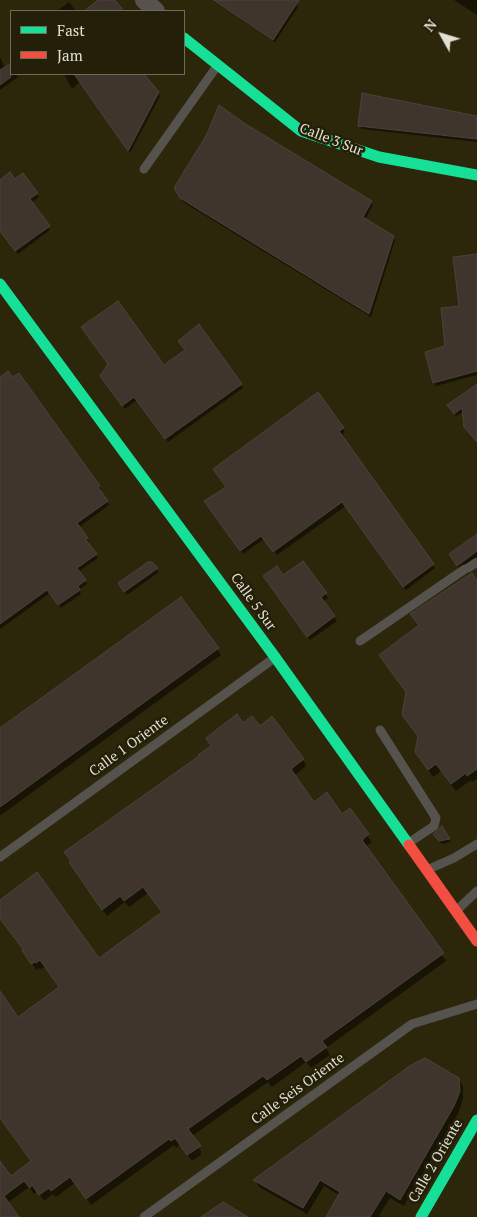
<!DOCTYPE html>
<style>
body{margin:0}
#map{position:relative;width:477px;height:1217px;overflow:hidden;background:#1d1b0e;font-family:"PT Serif",serif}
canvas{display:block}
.legend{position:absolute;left:10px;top:10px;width:175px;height:65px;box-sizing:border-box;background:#231f08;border:1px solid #6f6c59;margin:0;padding:6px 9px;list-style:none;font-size:15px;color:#e2e0d2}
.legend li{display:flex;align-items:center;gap:10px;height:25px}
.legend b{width:25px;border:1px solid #6f6c59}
.north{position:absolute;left:417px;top:10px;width:50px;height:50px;-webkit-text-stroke:4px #231f08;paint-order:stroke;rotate:309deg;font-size:14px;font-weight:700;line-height:20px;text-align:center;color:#e2e0d2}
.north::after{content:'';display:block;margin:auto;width:18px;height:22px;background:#e2e0d2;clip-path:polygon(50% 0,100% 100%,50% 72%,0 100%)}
</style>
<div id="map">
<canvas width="477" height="1217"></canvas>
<ul class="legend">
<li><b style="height:6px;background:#16e098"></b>Fast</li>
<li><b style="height:6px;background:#f24e42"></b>Jam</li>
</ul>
<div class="north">N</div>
</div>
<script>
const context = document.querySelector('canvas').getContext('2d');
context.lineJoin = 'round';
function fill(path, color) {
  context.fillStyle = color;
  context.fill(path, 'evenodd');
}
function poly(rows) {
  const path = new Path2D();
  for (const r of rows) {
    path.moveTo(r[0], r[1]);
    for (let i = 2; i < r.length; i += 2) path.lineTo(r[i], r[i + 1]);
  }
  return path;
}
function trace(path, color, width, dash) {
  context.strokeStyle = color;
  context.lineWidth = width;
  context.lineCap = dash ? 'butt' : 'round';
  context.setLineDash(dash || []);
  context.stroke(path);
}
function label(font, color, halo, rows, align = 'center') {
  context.font = font + ' "PT Serif",serif';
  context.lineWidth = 5;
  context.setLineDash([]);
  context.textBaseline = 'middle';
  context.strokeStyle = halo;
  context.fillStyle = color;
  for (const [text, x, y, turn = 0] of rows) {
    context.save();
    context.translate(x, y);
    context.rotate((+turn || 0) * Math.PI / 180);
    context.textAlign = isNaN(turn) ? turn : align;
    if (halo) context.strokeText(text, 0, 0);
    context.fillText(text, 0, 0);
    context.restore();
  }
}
fill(poly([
 [0,0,477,0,477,1217,0,1217],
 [11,11,184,11,184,74,11,74]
]), '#2c260a');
fill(poly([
 [211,0,294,0,298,7,275,42],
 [454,0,477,0,477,15],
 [69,2,76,11,57,11],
 [0,57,5,68,11,65,11,74,16,74,18,77,0,90],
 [64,74,142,74,160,96,130,153,80,82,72,89],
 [477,117,477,142,362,129,360,126],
 [243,124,371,202,373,205,365,220,393,237,395,240,371,317,183,202,175,188],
 [23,175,39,197,31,203,50,230,18,254,0,229,0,181,15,181],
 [477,256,477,375,436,386,434,382,461,307],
 [186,351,241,384,243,388,168,442,137,400,125,409,104,380,164,367],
 [0,379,99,486,101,490,99,491,109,505,79,527,89,542,87,543,98,558,78,572,87,584,79,590,81,594,61,608,50,593,0,629],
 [477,385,477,436,463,412,456,416,450,408],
 [343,428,345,432,341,436,435,568,406,590,346,506,277,555,264,539,243,554,208,506],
 [477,536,477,564,463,574,456,564],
 [152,563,159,572,127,595,119,583],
 [283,577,325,593,328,598,323,601,337,621,310,640,267,580],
 [477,582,477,779,472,782,471,780,456,791,441,771,433,777,421,760,419,737,403,715,420,626,416,622],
 [181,598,221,655,1,815,0,814,0,729],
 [243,724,259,727,303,759,306,766,294,776,314,804,342,815,350,810,372,842,365,847,446,961,326,1048,330,1055,311,1068,306,1062,272,1087,268,1082,192,1136,201,1151,201,1155,192,1161,180,1145,176,1148,174,1145,91,1205,75,1183,56,1197,53,1194,44,1201,37,1191,34,1194,29,1187,7,1203,18,1217,0,1217,0,1163,11,1178,32,1162,0,1118,0,993,18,1019,60,988,45,967,41,969,40,968,36,970,24,950,0,919,0,901,99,960,163,913,148,893,129,907,125,902,107,916,75,870],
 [442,828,451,842,442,844,437,838],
 [459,1079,463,1087,463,1099,458,1114,404,1206,390,1198,379,1215,382,1217,327,1217,339,1195,324,1186,307,1214,259,1187,255,1180]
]), '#0007');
const building = poly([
 [98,0,115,0,124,11,84,11,98,0],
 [213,0,299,0,273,40,213,0],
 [11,63,11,77,0,85,0,70,11,63],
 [74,74,144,74,159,92,128,151,74,74],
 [362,93,477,116,477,139,358,126,362,93],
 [219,105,244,123,372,201,363,217,394,236,369,314,180,198,174,188,207,134,219,105],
 [10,172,15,179,23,173,38,193,30,199,50,226,15,251,0,231,0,180,10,172],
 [477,254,477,371,433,383,425,352,445,346,441,308,459,306,453,257,477,254],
 [118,301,164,365,185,350,178,341,199,324,242,384,165,439,134,397,122,406,100,376,108,364,81,327,118,301],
 [8,371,13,377,19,373,100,486,98,487,108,501,77,523,88,538,86,540,97,554,77,568,86,580,78,586,80,590,58,605,47,590,0,624,0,377,8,371],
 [477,384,477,442,464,427,462,408,454,414,447,405,477,384],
 [318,392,344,428,339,431,434,564,403,587,342,502,273,552,261,536,240,551,204,501,226,487,213,469,318,392],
 [477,534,477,551,457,566,449,554,477,534],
 [303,561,327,593,321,597,335,616,307,637,263,576,277,566,283,575,303,561],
 [148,562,152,562,158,568,124,592,118,583,148,562],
 [472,573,477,580,477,769,467,776,466,773,451,784,436,764,428,770,415,752,418,736,402,715,406,692,379,655,419,625,410,614,472,573],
 [181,597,219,648,0,807,0,728,181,597],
 [237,714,243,723,252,716,260,726,272,716,304,759,291,769,314,802,327,792,342,814,350,808,369,834,362,840,444,953,322,1041,327,1047,306,1062,301,1056,267,1080,263,1076,188,1129,201,1146,187,1155,175,1138,171,1141,169,1139,86,1199,70,1177,51,1191,49,1188,39,1195,32,1185,30,1188,24,1181,4,1196,19,1217,0,1217,0,1161,11,1176,31,1161,0,1118,0,991,18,1017,59,987,40,960,36,963,35,962,31,964,22,950,23,949,0,919,0,900,37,872,99,958,162,912,143,887,124,901,120,896,102,910,69,862,71,861,64,852,199,756,198,755,211,746,206,738,237,714],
 [442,826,450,839,439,841,433,834,442,826],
 [425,1058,459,1078,460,1091,454,1106,400,1200,386,1191,370,1217,326,1217,340,1192,320,1180,303,1208,253,1180,411,1065,425,1058],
 [223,1202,248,1217,201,1217,223,1202]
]);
fill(building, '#40352c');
trace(building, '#4a433c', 1);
trace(poly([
 [144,169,217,66],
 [468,568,477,562],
 [360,641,465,569],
 [380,730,436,818,434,826,410,842],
 [0,857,273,659],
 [429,869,454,858,477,844],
 [458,909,477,891],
 [144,1217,412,1024,477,1004]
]), '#56534e', 9);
trace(poly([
 [144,0,156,11]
]), '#56534e', 18);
trace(poly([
 [184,38,301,131,379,157,477,175],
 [0,284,275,657,409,845],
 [421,1217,477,1120]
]), '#16e098', 11);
trace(poly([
 [409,845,477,941]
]), '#f24e42', 11);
label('14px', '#e2e0d2', '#231f08', [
 ["Calle 3 Sur",331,140,21],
 ["Calle 5 Sur",253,602,54],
 ["Calle 1 Oriente",129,746,-36],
 ["Calle Seis Oriente",298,1089,-36],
 ["Calle 2 Oriente",436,1161,-60]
]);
</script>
